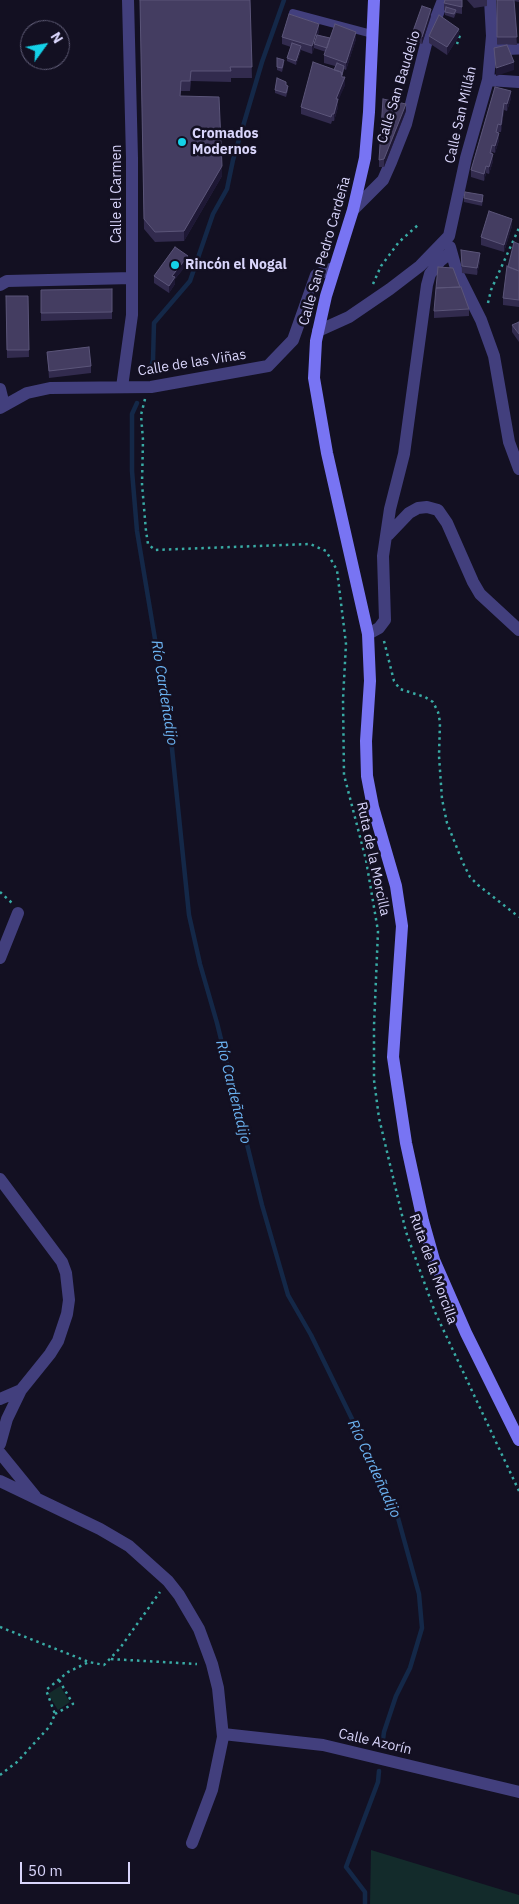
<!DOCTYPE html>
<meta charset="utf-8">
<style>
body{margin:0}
#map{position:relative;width:519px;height:1904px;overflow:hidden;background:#131022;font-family:"IBM Plex Sans",sans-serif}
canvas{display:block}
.north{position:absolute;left:20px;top:20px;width:50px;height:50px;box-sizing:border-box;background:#131022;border:1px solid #625f79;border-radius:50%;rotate:58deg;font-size:14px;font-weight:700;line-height:20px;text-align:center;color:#d9d5fb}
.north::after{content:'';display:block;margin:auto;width:18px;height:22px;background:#14d1e8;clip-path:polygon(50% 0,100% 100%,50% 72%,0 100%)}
.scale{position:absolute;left:20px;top:1862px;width:110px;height:22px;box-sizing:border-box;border:2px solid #d9d5fb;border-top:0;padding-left:6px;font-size:15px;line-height:18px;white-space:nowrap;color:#d9d5fb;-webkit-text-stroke:4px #131022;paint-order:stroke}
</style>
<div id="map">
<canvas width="519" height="1904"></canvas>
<div class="north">N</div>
<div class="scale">50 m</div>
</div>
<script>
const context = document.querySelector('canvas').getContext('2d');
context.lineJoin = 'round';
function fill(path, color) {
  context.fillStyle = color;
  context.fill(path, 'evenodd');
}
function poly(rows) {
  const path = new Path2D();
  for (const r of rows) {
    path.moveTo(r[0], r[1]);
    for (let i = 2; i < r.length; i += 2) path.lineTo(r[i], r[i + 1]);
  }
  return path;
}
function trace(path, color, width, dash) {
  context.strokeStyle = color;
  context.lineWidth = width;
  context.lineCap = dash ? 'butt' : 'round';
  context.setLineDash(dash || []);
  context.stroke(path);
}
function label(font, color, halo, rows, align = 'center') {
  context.font = font + ' "IBM Plex Sans",sans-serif';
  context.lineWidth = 5;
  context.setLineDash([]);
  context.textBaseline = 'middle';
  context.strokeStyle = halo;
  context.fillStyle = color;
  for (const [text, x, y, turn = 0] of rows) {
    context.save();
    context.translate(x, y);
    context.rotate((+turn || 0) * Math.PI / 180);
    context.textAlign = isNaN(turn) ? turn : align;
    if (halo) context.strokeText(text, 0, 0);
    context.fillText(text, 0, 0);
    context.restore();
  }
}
fill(poly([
 [60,1686,70,1702,58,1710,48,1694],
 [371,1850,519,1895,519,1904,370,1904]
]), '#132b2b');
trace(poly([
 [151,367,153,360,154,323,190,281,213,214,227,189,233,160,262,62,284,0],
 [137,403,132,414,132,471,137,531,170,729,189,915,200,964,217,1023,262,1205,288,1295,311,1335,395,1507,419,1594,422,1628,410,1668,396,1696,384,1732,382,1747],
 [365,1904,365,1892,346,1867,378,1782,379,1771]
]), '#142848', 4.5);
trace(poly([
 [457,30,460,35,457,44],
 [373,284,381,266,399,242,418,225],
 [488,303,491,290,519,228],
 [145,399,141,415,143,440,142,484,146,531,148,544,155,550,310,544,326,551,337,570,346,644,343,699,344,775,366,860,378,931,374,1026,374,1080,379,1118,406,1232,435,1312,519,1491],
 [384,641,394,681,400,689,425,697,433,702,438,712,440,722,439,756,442,799,447,823,463,863,470,877,478,885,519,917],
 [0,892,12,903],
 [0,1627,89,1662,104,1665,120,1648,160,1592],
 [111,1659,197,1664],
 [55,1714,73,1704,59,1680],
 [0,1775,17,1762,50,1726,55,1714,46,1690,68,1672,89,1662]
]), '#39aba5', 2.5, [2.5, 4]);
trace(poly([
 [293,13,372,34]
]), '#423f7d', 8);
trace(poly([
 [493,50,519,49]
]), '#423f7d', 11);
trace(poly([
 [488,80,519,82],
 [353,210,383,180,391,162,406,124,426,44,443,0],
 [450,247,457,272,481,320,494,356,509,442,519,469],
 [0,285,7,281,132,278],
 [318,331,349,317,390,289,420,266,449,236,466,158,488,80,492,36,490,0],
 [122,387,132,315,132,158,128,0],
 [0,389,4,405],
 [0,408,27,393,50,388,151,387,268,366,293,340,316,275,333,268],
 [388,535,409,513,418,508,427,507,438,510,447,523,473,582,480,594,519,630],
 [368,634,379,628,385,620,383,556,390,509,404,454,427,285,430,274,440,261,450,253],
 [0,958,18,913],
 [0,1179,62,1262,66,1273,69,1300,67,1314,58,1341,50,1354,21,1390,7,1419,0,1444],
 [0,1399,21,1390],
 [0,1453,35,1496],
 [0,1481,100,1529,129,1546,168,1581,179,1595,199,1629,212,1664,218,1688,223,1737,212,1790,192,1843],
 [223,1734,323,1745,519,1792]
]), '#423f7d', 12);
trace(poly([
 [374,0,369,112,365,158,353,210,326,296,316,341,314,378,327,453,368,634,370,681,366,741,367,776,373,807,396,886,402,926,393,1057,406,1143,423,1221,434,1260,466,1333,519,1440]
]), '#7874f3', 12);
fill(poly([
 [140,0,250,0,252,78,231,78,231,82,191,81,190,91,181,91,180,96,222,176,184,241,155,242,144,229],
 [462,0,462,14,456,13,454,18,445,15,445,11,444,10,444,3],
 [467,0,487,0,487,6,474,8],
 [497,0,519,0,519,2,514,1,517,45,497,44],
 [431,16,422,44,412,41,412,34],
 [319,31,318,35,330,38,356,39,346,70,344,69,342,77,345,85,338,99,338,107,334,121,332,121,331,124,301,114,301,107,334,70,335,66,324,63,324,55,326,52,314,48,312,54,301,50,296,65,287,61,287,58,291,47,282,44,282,37],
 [429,36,459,36,447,55,429,43],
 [277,58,284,64,282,72,277,70],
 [286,85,288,90,286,97,275,93,275,90],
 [495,87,511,98,507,111,504,110,501,132,498,132,499,140,495,153,492,152,492,154,493,161,489,174,486,173,484,181,471,177,471,170],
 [406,111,384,167,379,167,379,156],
 [464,198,483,199,482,206,464,202],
 [512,226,504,252,481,245,481,237],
 [519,244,519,307,503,305,503,298,508,267],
 [461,250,480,261,477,275,462,273],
 [188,263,175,279,175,284,169,293,154,283,154,276],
 [112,289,112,319,41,321,41,290],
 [6,296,28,296,29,357,7,358],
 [469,309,469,316,434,318,434,311],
 [519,322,519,342,512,332,512,325],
 [47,352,91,366,91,373,49,378]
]), '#322b4e');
fill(poly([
 [431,9,431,16,422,44,422,37],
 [319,24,319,31,315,45,314,44,314,48,312,54,312,46],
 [459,29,459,36,447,55,447,47],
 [356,32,356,39,346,70,346,63],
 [301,46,301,50,296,65,296,61],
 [514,62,514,70,496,76,496,68],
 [345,77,345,85,336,106,336,99],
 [511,91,511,98,507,111,507,104],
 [338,99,338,107,334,121,334,114],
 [504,103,504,110,501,132,501,125],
 [406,104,406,111,384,167,384,159],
 [499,133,499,140,495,153,495,146],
 [493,154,493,161,489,174,489,167],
 [222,166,222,176,184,241,184,231],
 [486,166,486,173,484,181,484,174],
 [512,219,512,226,504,252,504,245],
 [480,253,480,261,477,275,477,268],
 [188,256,188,263,175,279,175,284,169,293,169,286,172,276]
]), '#1e1835');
const building = poly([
 [140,0,250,0,252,67,230,67,231,71,191,71,190,81,181,81,180,96,219,97,222,166,184,231,155,232,144,219,140,0],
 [445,0,462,0,462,7,444,3,445,0],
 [497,0,514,0,517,37,497,37,497,0],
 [422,6,431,9,422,37,412,34,422,6],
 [446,7,456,10,454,14,445,12,446,7],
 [289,14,319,24,312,46,282,37,289,14],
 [439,15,459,29,447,47,429,36,439,15],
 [335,24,356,32,346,63,324,55,335,24],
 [317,35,330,38,327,48,314,44,317,35],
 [292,43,301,46,296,61,287,58,292,43],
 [507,45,514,62,496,68,494,48,507,45],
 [277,58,284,60,282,68,277,67,277,58],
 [313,62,341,72,342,77,345,77,336,99,338,99,334,114,332,114,331,117,301,107,313,62],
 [337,63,344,66,342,75,341,72,334,70,337,63],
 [277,78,286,82,286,85,288,86,286,93,275,90,277,78],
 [495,87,511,91,507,104,504,103,501,125,498,124,496,132,499,133,495,146,492,145,490,153,493,154,489,167,486,166,484,174,471,170,495,87],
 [383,99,406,104,384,159,379,160,383,99],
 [465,192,483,195,482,202,464,198,465,192],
 [489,211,512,219,504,245,481,237,489,211],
 [514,242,519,244,519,271,508,267,514,242],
 [175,247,188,256,172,276,175,277,169,286,154,276,175,247],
 [461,250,480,253,477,268,462,266,461,250],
 [507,266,519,271,519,300,503,298,507,266],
 [438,267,453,268,460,287,436,288,438,267],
 [461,287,469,309,434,311,436,288,461,287],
 [112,289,112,312,41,313,41,290,112,289],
 [6,296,28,296,29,350,7,350,6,296],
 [519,322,519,334,512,325,519,322],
 [89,347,91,366,49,371,47,352,89,347]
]);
fill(building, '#443d61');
trace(building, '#5b5579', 1);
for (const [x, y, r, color] of [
 [182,142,5,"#14d1e8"],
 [175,265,5,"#14d1e8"]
]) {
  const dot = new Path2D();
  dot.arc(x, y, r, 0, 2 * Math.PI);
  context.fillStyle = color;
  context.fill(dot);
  trace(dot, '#131022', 2);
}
label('14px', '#d9d5fb', '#131022', [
 ["Calle San Baudelio",399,87,-73],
 ["Calle San Millán",461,115,-77],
 ["Calle el Carmen",117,194,-90],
 ["Calle San Pedro Cardeña",325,251,-74],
 ["Calle de las Viñas",192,363,-9],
 ["Ruta de la Morcilla",373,859,78],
 ["Ruta de la Morcilla",433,1269,70],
 ["Calle Azorín",375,1742,13]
]);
label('bold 14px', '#d9d5fb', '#131022', [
 ["Cromados",192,134],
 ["Modernos",192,150],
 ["Rincón el Nogal",185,265]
], 'left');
label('italic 15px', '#6cb3f2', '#131022', [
 ["Río Cardeñadijo",164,693,81],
 ["Río Cardeñadijo",233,1092,76],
 ["Río Cardeñadijo",374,1469,65]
]);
</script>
